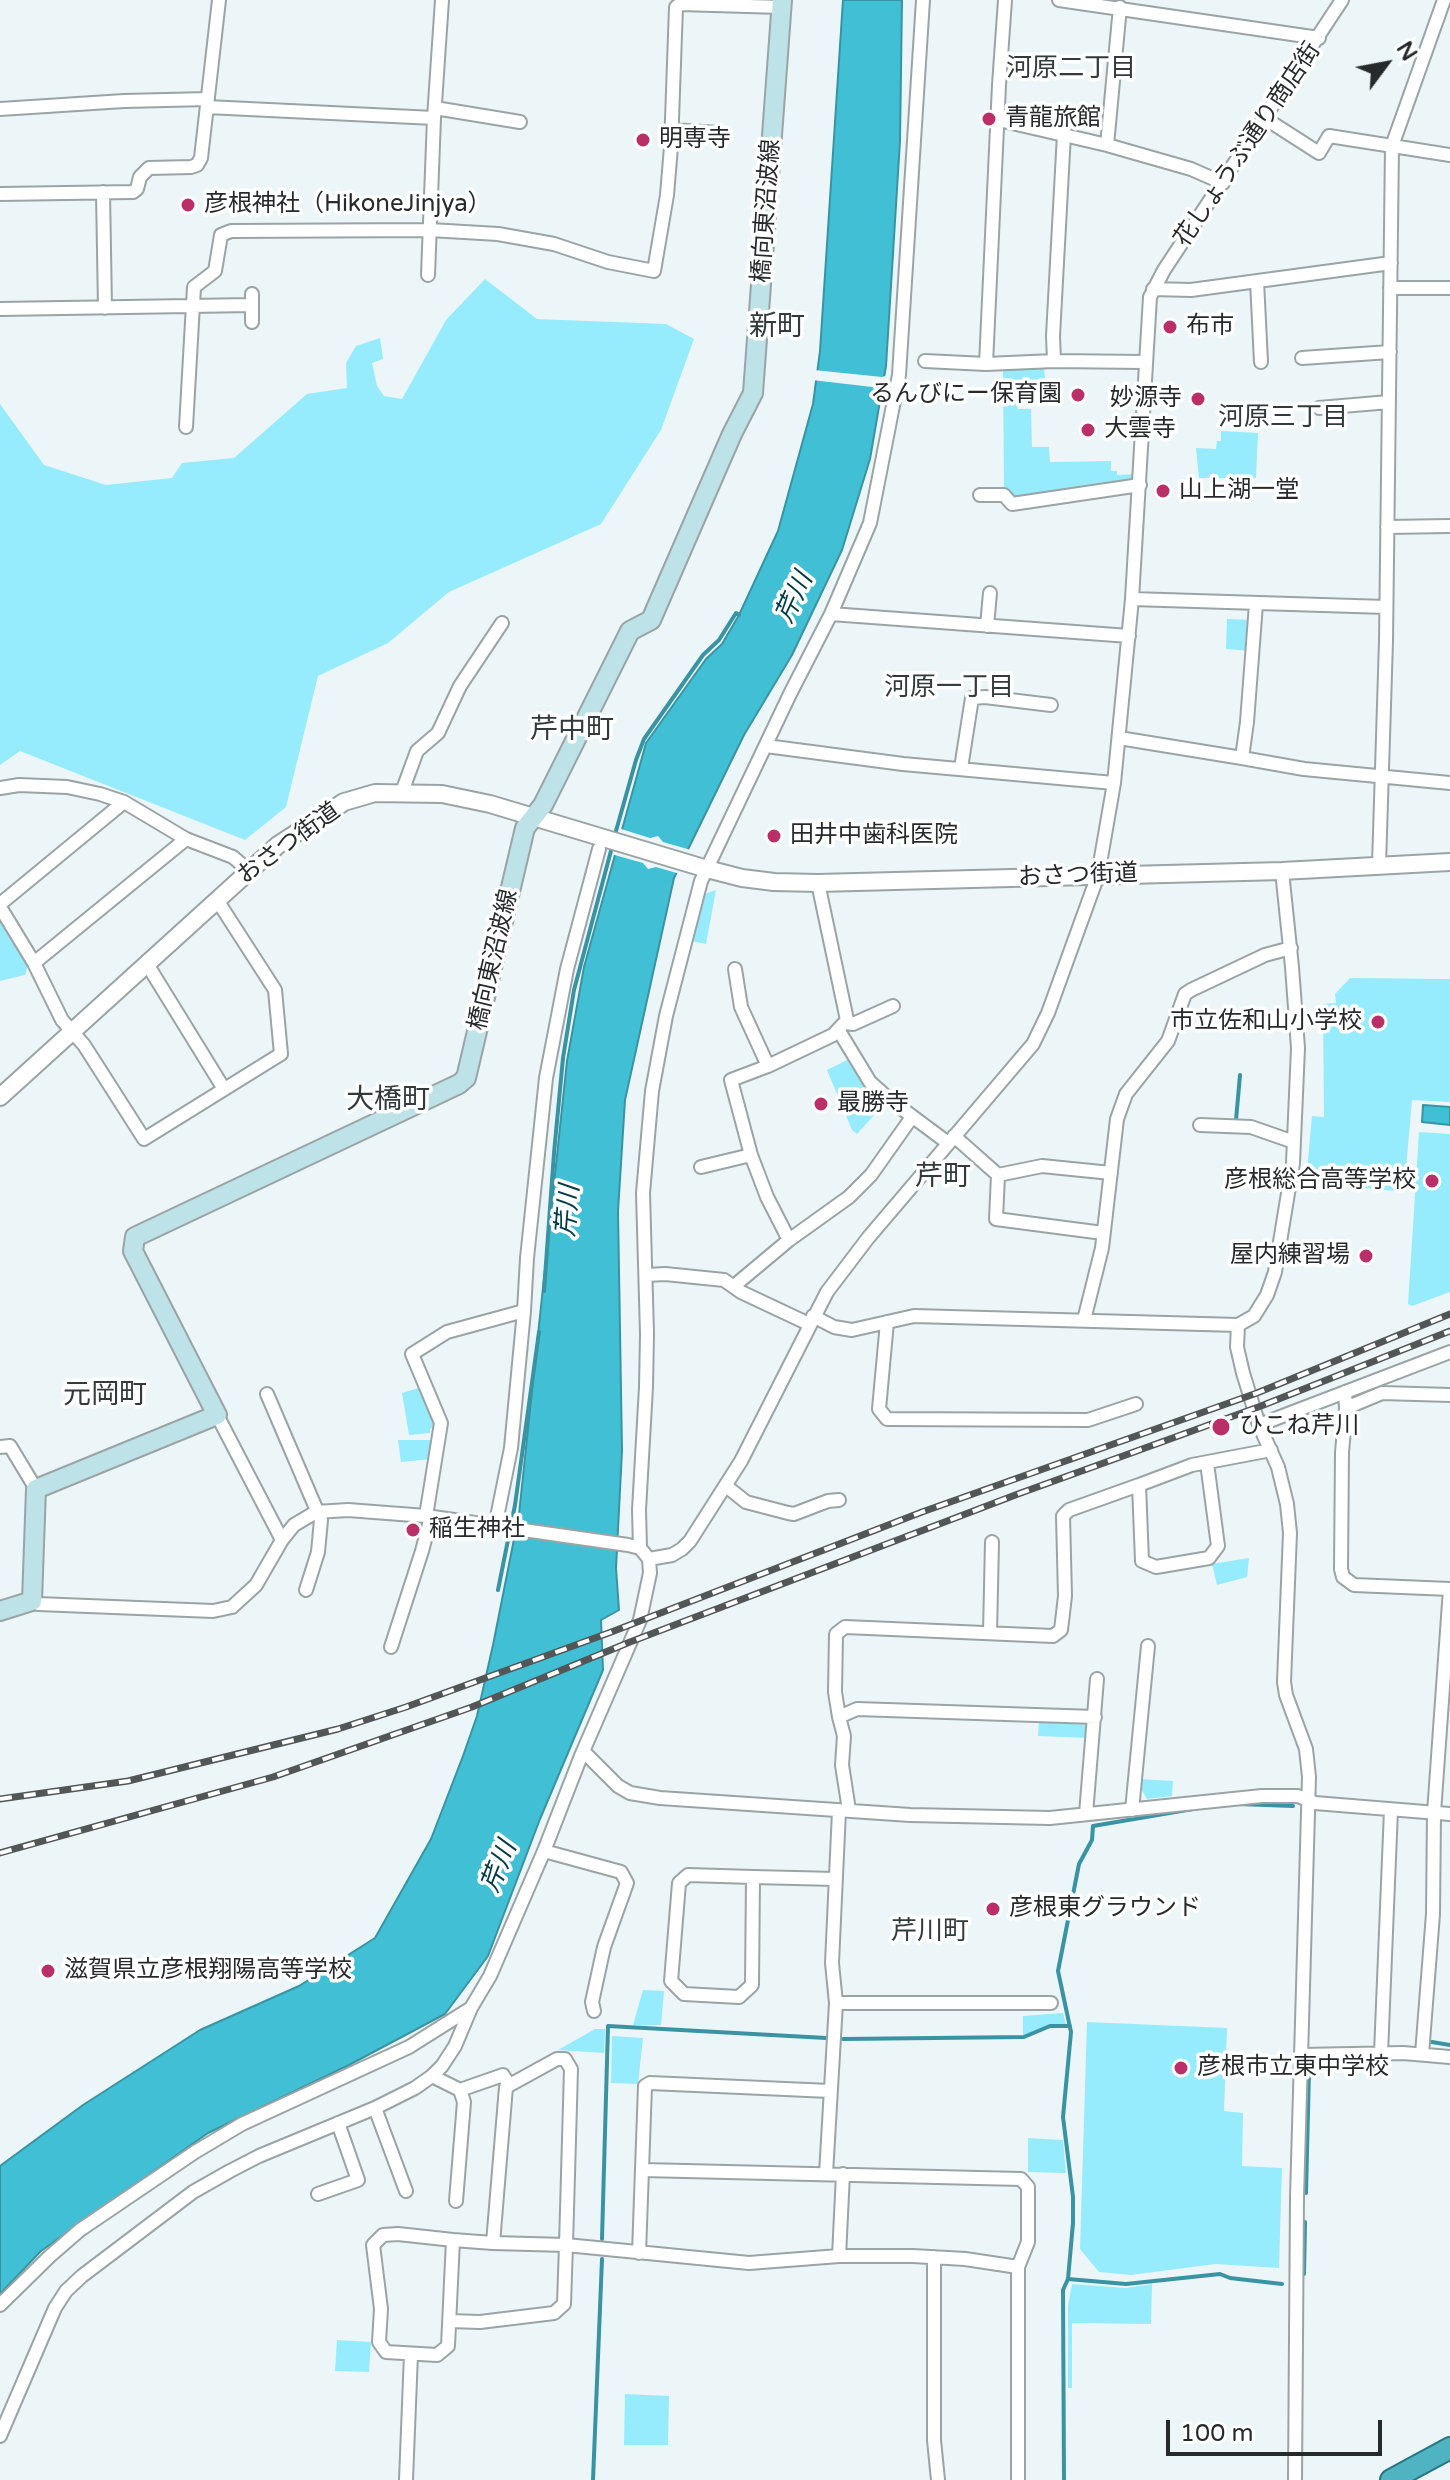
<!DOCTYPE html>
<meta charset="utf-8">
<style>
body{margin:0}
#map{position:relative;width:1450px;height:2480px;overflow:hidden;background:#ecf6f8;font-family:"Varela Round",sans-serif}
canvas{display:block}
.north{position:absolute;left:1346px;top:24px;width:80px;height:80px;-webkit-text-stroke:6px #fff;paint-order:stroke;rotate:58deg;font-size:22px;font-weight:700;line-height:32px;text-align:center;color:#272a2b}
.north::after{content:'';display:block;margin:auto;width:28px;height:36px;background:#272a2b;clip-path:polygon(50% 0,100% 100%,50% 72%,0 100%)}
.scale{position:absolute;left:1166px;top:2420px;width:216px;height:36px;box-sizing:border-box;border:4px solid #272a2b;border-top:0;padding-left:10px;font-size:24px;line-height:28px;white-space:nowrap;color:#272a2b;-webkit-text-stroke:6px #fff;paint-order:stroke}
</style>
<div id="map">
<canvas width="1450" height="2480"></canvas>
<div class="north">N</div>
<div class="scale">100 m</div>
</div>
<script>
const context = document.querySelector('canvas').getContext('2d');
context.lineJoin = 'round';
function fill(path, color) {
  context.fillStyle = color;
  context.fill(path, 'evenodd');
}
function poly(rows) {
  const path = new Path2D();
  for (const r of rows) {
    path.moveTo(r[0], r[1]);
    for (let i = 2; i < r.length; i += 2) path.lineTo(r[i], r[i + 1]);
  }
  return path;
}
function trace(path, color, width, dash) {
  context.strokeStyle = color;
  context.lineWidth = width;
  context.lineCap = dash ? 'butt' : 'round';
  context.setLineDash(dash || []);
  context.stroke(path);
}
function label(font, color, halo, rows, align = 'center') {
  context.font = font + ' "Varela Round","Noto Sans JP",sans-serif';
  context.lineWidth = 7;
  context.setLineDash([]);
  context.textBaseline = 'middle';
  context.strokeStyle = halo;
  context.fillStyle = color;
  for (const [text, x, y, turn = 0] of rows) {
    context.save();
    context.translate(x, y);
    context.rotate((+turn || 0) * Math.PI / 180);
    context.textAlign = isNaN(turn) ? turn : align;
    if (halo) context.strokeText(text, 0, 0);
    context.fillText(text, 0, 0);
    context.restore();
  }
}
fill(poly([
 [485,279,537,319,666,324,694,339,661,430,601,524,449,592,388,643,318,676,286,807,245,840,20,751,0,765,0,404,44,465,106,485,172,478,182,463,234,458,307,394,347,388,346,363,356,346,380,338,383,359,372,363,377,386,384,396,402,399,446,320],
 [1044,365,1045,380,1015,382,1018,409,1031,409,1032,447,1049,447,1050,462,1111,461,1111,471,1117,471,1117,475,1135,474,1135,482,1012,501,1004,489,1003,368],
 [1221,431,1258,433,1256,478,1199,478,1196,448,1216,449,1217,441,1221,441],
 [1227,619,1252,620,1251,651,1226,649],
 [716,890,706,944,691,941,705,894],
 [0,915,28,966,25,975,0,981],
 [1350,978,1450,979,1450,1102,1412,1100,1404,1192,1306,1182,1312,1116,1324,1117,1323,1004,1336,1003,1335,994],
 [851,1058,886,1102,857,1134,852,1130,827,1070],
 [1419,1132,1450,1134,1450,1292,1412,1306,1408,1304],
 [422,1387,437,1425,430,1429,430,1433,409,1435,402,1393],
 [398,1440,434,1440,431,1459,401,1462],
 [1249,1558,1247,1577,1217,1585,1212,1564],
 [1039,1722,1089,1725,1088,1738,1038,1736],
 [1140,1779,1173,1781,1172,1796,1147,1799,1140,1787],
 [643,1990,664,1991,661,2025,633,2025],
 [1063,2013,1066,2025,1049,2026,1023,2036,1023,2016],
 [1087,2022,1227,2028,1224,2111,1243,2113,1242,2166,1282,2168,1279,2268,1215,2264,1131,2275,1099,2272,1080,2249],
 [595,2029,605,2029,604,2053,558,2050],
 [612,2036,643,2038,638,2084,611,2083],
 [1028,2138,1063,2140,1066,2173,1028,2172],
 [1072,2284,1126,2288,1152,2284,1151,2324,1072,2323,1072,2388,1068,2388,1068,2306],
 [337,2340,371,2342,369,2372,335,2371],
 [625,2394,669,2396,668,2445,624,2445]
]), '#96ecfc');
const water = poly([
 [843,0,902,0,900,141,886,366,870,459,842,550,792,655,744,735,674,878,625,1100,618,1211,622,1451,616,1568,619,1610,601,1620,603,1670,540,1819,488,1956,445,2014,349,2065,208,2133,41,2251,0,2294,0,2166,83,2105,200,2030,299,1986,375,1938,431,1839,463,1756,477,1716,493,1645,519,1514,567,1061,584,967,646,743,706,659,722,644,739,615,778,531,813,404,820,351,843,0],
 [1423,1105,1450,1107,1450,1125,1422,1122,1423,1105]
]);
fill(water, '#41c0d5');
trace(water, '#3993a2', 2);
fill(poly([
 [814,370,882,377,888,375,886,390,881,388,812,380],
 [618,828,650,838,658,836,663,842,691,850,680,874,656,867,648,869,643,863,611,854]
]), '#ecf6f8');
trace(poly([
 [614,838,636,760,644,739,703,655,719,640,736,613,739,615],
 [1236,1120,1240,1075],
 [544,1291,554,1153,563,1058,574,990,612,847],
 [498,1590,515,1505,539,1332],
 [1239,1804,1293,1806],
 [843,2039,1024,2037,1050,2026,1070,2026],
 [1432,2042,1450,2045],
 [1306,2193,1309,2071],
 [602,2239,608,2026,826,2038],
 [1304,2274,1305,2222],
 [1068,2279,1126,2284,1220,2274,1230,2278,1282,2284],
 [593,2480,602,2259],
 [1064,2480,1063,2290,1068,2279,1073,2223,1073,2197,1063,2117,1071,2032,1058,1971,1079,1864,1092,1840,1093,1826,1199,1808]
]), '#3993a2', 4);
const minor = poly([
 [1059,0,1319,38],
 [207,107,434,118],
 [435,108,520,122],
 [0,109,124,101,208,99],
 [1266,119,1319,153,1329,136,1450,155],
 [999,120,1107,145,1191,169,1223,183],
 [671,130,720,133],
 [1107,145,1120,7],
 [103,192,105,308],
 [0,194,133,192,137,189,140,177,149,168,191,167,197,165,201,158,219,0],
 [428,275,434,118,442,0],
 [1257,281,1261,362],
 [1390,288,1450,288],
 [1153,289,1191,290,1391,263],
 [252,294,252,322],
 [0,309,252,305],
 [1302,358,1390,352],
 [925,361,986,364,1054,361,1145,362],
 [1054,361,1053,336,1064,134],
 [986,364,999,85,1005,0],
 [1319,408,1389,402],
 [186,427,194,287,215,271,221,235,231,231,430,230,498,234,554,244,608,262,654,271,667,195,671,147,676,7,680,4,781,7],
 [980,495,1004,495,1012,504,1140,485],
 [1387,527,1450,526],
 [1132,599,1386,607],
 [1256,604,1247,722,1242,758,1304,769,1450,783],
 [831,614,1129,636],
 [987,626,990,593],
 [1119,738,1242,758],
 [766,746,903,764,1114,783],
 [961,768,972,698,985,697,1051,705],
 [0,788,19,785,67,787,100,794,124,802,186,839,233,857,249,871],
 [402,792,417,751,438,733,460,686,502,623],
 [1379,865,1386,641,1392,146,1444,0],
 [0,904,124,802],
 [0,907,34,963,62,1020,84,1045,144,1139,281,1054,275,990,217,900],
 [34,963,186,839],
 [147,964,224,1089],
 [735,969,741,1007,768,1066],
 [846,1023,853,1024,893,1006],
 [839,1031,870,1082,889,1099,948,1143],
 [1200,1125,1251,1127,1294,1142],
 [954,1136,998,1175,1042,1166,1111,1173],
 [701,1167,751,1155],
 [998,1175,996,1219,1103,1233],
 [789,1240,767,1197,751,1155,731,1080,768,1066,833,1035,847,1020,818,883],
 [647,1275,665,1274,724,1280,741,1292,809,1324],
 [734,1286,789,1240,849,1197,871,1175,912,1117],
 [813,1316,834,1327,852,1330,914,1316,1238,1325,1254,1316,1267,1295,1275,1272,1293,1163,1298,1048,1292,967,1282,871],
 [1084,1320,1102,1248,1117,1119,1126,1094,1168,1041,1185,994,1191,990,1265,955,1291,948],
 [887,1322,879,1409,887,1419,1088,1420,1136,1404],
 [1238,1325,1237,1347,1243,1373,1259,1425,1278,1467,1287,1504,1290,1533,1284,1682,1286,1695,1306,1749,1309,1777,1297,2197,1295,2480],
 [1345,1392,1346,1408,1342,1452,1341,1569,1343,1577,1354,1585,1450,1589,1434,1813,1433,1914,1422,2054],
 [267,1394,321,1520,318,1552,306,1590],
 [1346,1408,1382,1393,1450,1395],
 [217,1415,282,1540],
 [1259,1425,1450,1352],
 [0,1447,10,1446,36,1489],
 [1207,1463,1218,1546,1209,1558,1156,1567,1142,1561,1139,1485,1192,1465,1271,1450],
 [726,1486,746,1502,788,1513,794,1514,828,1501,839,1500],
 [426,1516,441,1423,412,1354,447,1332,524,1311],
 [495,1527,511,1448,524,1311,527,1258,546,1078,567,969,599,849],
 [640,1548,639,1510,646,1387,647,1334,643,1193,652,1091,666,1016,701,881,790,694,831,614,870,523,899,375,923,0],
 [649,1559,672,1555,682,1549,690,1541,741,1461,827,1292,868,1238,1033,1044,1048,1013,1098,875,1114,783,1132,599,1150,297,1164,270,1342,0],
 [990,1633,992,1542],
 [391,1647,422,1551,431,1517],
 [839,1717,835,1692,836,1634,845,1627,1053,1636,1061,1630,1065,1596,1063,1516,1069,1510,1139,1485],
 [583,1751,618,1786,630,1793,660,1798,910,1815,1050,1818,1262,1796,1298,1796,1315,1803,1450,1814],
 [849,1810,842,1765,844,1736,839,1717,857,1709,1095,1717],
 [1132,1810,1148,1646],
 [1086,1814,1097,1679],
 [544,1851,621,1872,627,1883,604,1947,592,2002,594,2011],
 [753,1877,752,1985,739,1997,684,1994,671,1981,679,1883,688,1875,753,1877,836,1879],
 [836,2003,1051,2003],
 [1381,2053,1391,1810],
 [1302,2055,1403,2053,1450,2057],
 [432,2076,460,2090,503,2075,509,2085],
 [375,2108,406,2191],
 [643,2170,1021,2179,1028,2187,1028,2242,1018,2267,1018,2480],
 [826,2174,836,2003,832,1963,839,1811],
 [318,2194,358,2180,338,2123],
 [456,2201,464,2102,460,2090],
 [453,2240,398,2234,383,2235,373,2245,381,2309,379,2342,386,2352,437,2355,448,2346,453,2240,493,2243],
 [639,2253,645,2086,650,2083,830,2091],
 [839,2256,843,2174],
 [934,2257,934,2440,938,2480],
 [0,2305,50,2256,80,2230,195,2152,242,2124,409,2047,471,2008],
 [450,2321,480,2322,554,2313,564,2304,566,2245,571,2069,565,2059,557,2059,506,2087,493,2243,566,2245,749,2263,839,2256,913,2256,965,2259,1018,2267],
 [0,2436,55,2308,66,2291,82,2276,193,2192,230,2171,259,2156,375,2108,415,2088,432,2076,442,2066,455,2046,471,2008,490,1976,544,1851,581,1756,640,1620,650,1573,649,1559,640,1548,628,1545,426,1516,348,1510,316,1512,294,1525,282,1540,256,1585,232,1607,213,1611,38,1604,32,1601],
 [406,2480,411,2354]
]);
const tertiary = poly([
 [0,1097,278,845,344,802,375,793,442,794,490,804,707,869,742,878,774,882,818,883,1282,871,1450,862]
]);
const secondary = poly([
 [0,1611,32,1601,36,1489,217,1415,133,1251,135,1237,459,1084,466,1078,525,828,543,805,630,631,651,620,732,434,753,393,782,0]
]);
const trunk = poly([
 [1391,2480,1450,2448]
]);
trace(minor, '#9aa4a5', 16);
trace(tertiary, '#9aa4a5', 20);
trace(secondary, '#9aa4a5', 22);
trace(trunk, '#257783', 24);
trace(minor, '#fff', 12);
trace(tertiary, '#fff', 16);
trace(secondary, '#bde2e8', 18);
trace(trunk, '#50b3c2', 20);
const rail = poly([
 [0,1799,128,1781,338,1729,406,1707,614,1631,922,1512,1257,1393,1450,1314],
 [0,1853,273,1777,472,1707,630,1642,1018,1494,1261,1406,1450,1331]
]);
trace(rail, '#525657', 7);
trace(rail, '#fff', 4, [12]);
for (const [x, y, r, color] of [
 [989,119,8,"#ba2f68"],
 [643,140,8,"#ba2f68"],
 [188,205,8,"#ba2f68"],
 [1170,327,8,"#ba2f68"],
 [1078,395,8,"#ba2f68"],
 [1198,399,8,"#ba2f68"],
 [1088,430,8,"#ba2f68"],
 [1163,491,8,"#ba2f68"],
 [774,836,8,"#ba2f68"],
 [1378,1022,8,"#ba2f68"],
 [821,1104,8,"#ba2f68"],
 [1432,1181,8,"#ba2f68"],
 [1366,1256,8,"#ba2f68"],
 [1221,1427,10,"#ba2f68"],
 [413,1530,8,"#ba2f68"],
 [993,1909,8,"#ba2f68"],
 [48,1971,8,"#ba2f68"],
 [1181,2068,8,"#ba2f68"]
]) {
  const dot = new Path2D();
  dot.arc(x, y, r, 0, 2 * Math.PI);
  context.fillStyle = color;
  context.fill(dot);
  trace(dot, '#fff', 3);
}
label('24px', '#272a2b', '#fff', [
 ["青龍旅館",1005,119],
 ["明専寺",659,140],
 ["彦根神社（HikoneJinjya）",204,205],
 ["布市",1186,327],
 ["るんびにー保育園",1062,395,"right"],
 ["妙源寺",1182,399,"right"],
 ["大雲寺",1104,430],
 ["山上湖一堂",1179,491],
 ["田井中歯科医院",790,836],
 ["市立佐和山小学校",1362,1022,"right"],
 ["最勝寺",837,1104],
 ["彦根総合高等学校",1416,1181,"right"],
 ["屋内練習場",1350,1256,"right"],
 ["ひこね芹川",1239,1427],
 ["稲生神社",429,1530],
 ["彦根東グラウンド",1009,1909],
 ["滋賀県立彦根翔陽高等学校",64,1971],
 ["彦根市立東中学校",1197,2068]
], 'left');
label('24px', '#272a2b', '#fff', [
 ["花しょうぶ通り商店街",1248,145,-56],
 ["橋向東沼波線",767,211,-86],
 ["おさつ街道",289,844,-36],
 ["おさつ街道",1078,876,-2],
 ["橋向東沼波線",494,960,-77]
]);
label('26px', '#323a3b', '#fff', [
 ["河原二丁目",1071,69],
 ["河原三丁目",1283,418],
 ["河原一丁目",949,688],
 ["芹川町",930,1932]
]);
label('italic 26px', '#003a43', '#fff', [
 ["芹川",795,598,-65],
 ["芹川",569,1211,-85],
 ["芹川",500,1867,-68]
]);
label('28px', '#323a3b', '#fff', [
 ["新町",777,328],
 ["芹中町",572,731],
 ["大橋町",388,1101],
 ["芹町",943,1178],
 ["元岡町",105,1396]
]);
</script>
